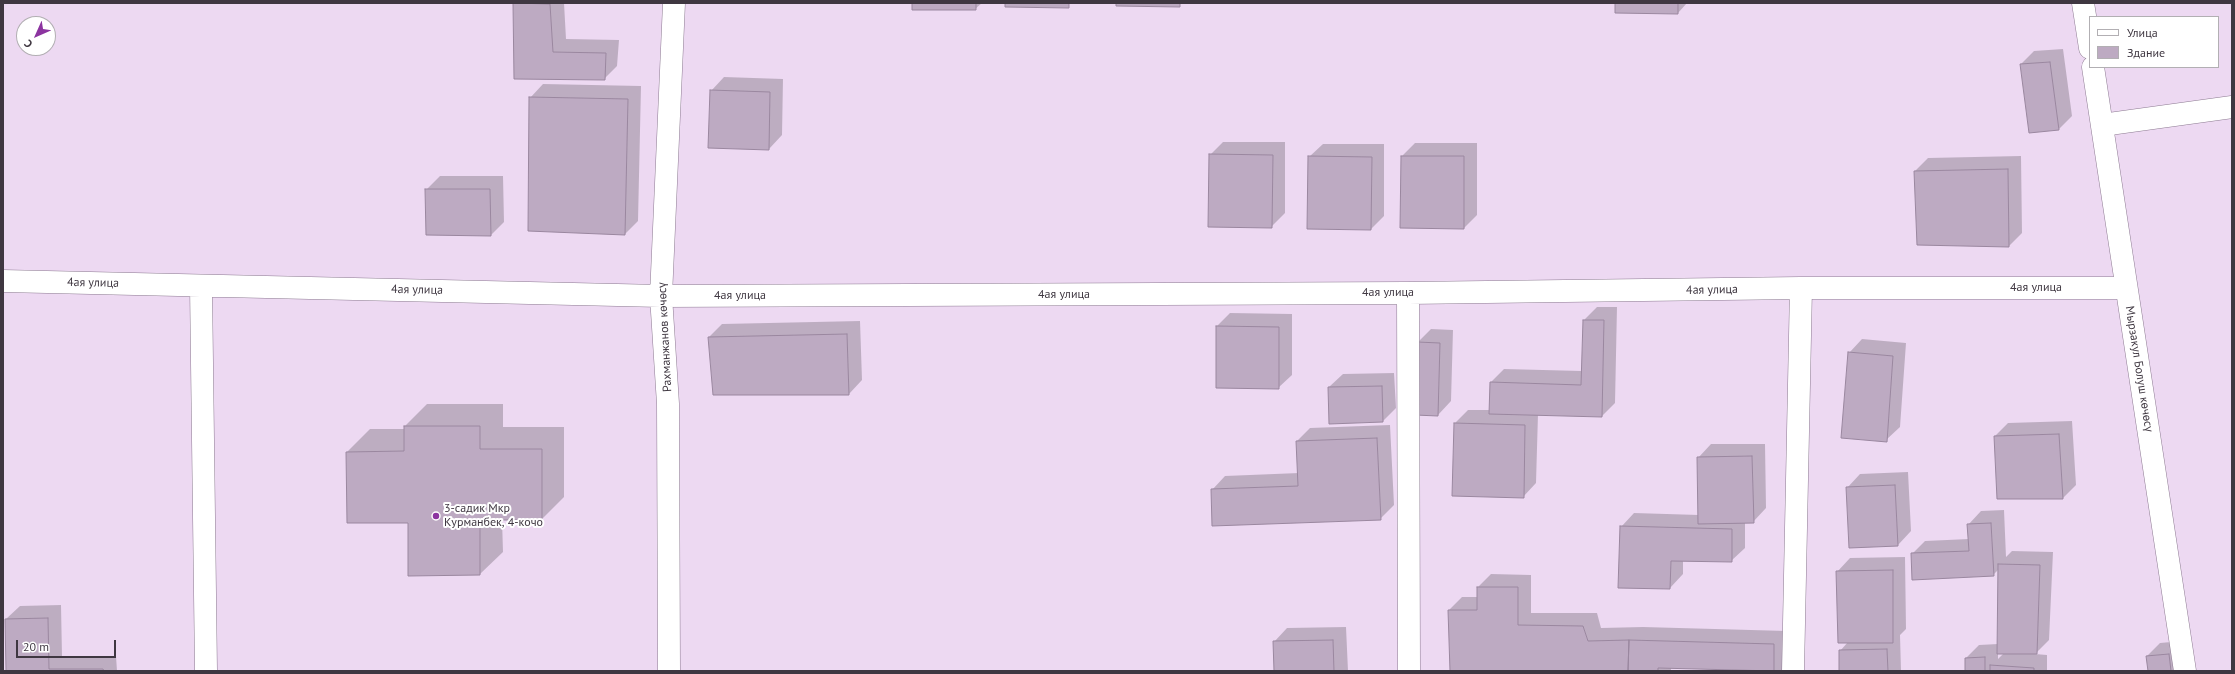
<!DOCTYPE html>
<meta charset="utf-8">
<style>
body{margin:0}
#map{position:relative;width:2235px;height:674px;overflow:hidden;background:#edd9f2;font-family:"PT Sans",sans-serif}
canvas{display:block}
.frame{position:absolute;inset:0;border:4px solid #3f3741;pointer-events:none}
.legend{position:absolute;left:2089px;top:16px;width:130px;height:52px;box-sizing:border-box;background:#fff;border:1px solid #b2afb3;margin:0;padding:5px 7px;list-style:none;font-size:12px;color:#3f3741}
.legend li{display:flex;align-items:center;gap:8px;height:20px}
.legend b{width:20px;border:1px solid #b2afb3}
.north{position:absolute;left:16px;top:16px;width:40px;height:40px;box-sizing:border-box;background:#fff;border:1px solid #b2afb3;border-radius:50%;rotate:225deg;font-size:11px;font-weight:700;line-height:16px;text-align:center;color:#3f3741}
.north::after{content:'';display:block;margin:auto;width:14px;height:18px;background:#8c34a0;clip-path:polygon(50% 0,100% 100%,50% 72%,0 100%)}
.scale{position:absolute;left:16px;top:640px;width:100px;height:18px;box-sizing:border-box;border:2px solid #3f3741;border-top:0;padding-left:5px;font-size:12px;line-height:14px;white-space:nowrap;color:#3f3741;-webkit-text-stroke:3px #fff;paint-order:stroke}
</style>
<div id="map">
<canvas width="2235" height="674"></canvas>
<div class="frame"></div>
<ul class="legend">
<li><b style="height:5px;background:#fff"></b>Улица</li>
<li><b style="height:11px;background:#bdaac2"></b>Здание</li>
</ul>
<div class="north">С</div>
<div class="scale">20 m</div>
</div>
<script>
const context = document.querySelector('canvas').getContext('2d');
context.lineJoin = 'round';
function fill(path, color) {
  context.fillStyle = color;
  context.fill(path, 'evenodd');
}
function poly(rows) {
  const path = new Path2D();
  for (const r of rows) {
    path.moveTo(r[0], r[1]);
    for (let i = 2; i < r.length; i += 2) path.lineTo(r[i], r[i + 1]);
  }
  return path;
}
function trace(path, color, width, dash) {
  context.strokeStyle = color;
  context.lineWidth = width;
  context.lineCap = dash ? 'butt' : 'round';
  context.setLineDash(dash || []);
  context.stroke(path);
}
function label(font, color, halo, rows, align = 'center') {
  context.font = font + ' "PT Sans",sans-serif';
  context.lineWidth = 4;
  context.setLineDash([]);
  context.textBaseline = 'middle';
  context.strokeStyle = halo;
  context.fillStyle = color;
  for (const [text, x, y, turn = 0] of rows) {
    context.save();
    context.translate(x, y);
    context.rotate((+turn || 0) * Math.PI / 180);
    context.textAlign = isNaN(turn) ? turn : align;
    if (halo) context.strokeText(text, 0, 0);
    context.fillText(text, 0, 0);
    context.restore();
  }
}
fill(poly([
 [514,3,564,3,566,39,619,40,617,66,604,79,515,78],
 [913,3,982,3,975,9],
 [1616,3,1687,3,1678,13],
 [2063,49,2072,116,2059,129,2021,64,2034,51],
 [724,77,783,79,782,135,769,149,711,91],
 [543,84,641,86,638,221,625,234,530,98],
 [1223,142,1285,142,1285,213,1271,227,1210,155],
 [1415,143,1477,143,1477,215,1464,228,1402,156],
 [1323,144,1384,144,1384,216,1371,229,1309,157],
 [2021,156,2022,233,2009,246,1915,171,1928,158],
 [440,176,503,176,504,222,491,235,426,190],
 [1597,307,1617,307,1615,403,1602,416,1538,414,1536,483,1523,497,1453,495,1455,423,1468,410,1490,410,1491,382,1504,369,1582,371,1584,320],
 [1230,313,1292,314,1292,375,1278,388,1217,326],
 [860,321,862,380,849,394,714,394,709,337,722,324],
 [1431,329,1453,330,1451,401,1438,415,1418,342],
 [1862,339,1906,343,1900,427,1886,440,1849,353],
 [1394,373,1396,408,1383,421,1329,387,1343,374],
 [427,404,503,404,503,427,564,427,564,497,542,519,502,519,503,552,480,574,409,522,348,522,347,452,370,429,405,429,405,426],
 [2072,421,2076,485,2063,498,1995,436,2008,423],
 [1390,425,1394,505,1380,519,1212,490,1225,476,1299,473,1297,441,1310,428],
 [1711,444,1765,444,1766,508,1753,522,1745,522,1745,548,1731,561,1683,561,1683,574,1670,588,1621,527,1634,513,1699,515,1698,458],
 [1908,472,1911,531,1898,545,1847,488,1860,474],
 [2004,510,2006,557,2012,551,2053,552,2049,640,2035,654,2047,655,2047,671,1966,671,1966,658,1979,645,1998,644,1999,569,1993,575,1912,554,1925,541,1969,539,1968,525,1981,511],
 [1998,653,2004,653,1998,659],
 [1905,557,1906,629,1900,635,1901,671,1840,671,1840,651,1848,642,1837,572,1850,558],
 [1491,574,1531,575,1531,613,1597,613,1601,628,1643,627,1787,631,1786,671,1671,668,1671,671,1451,671,1449,610,1462,597,1478,597,1478,587],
 [61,605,62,656,116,656,117,671,7,671,6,619,20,606],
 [1346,627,1348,671,1275,671,1274,642,1287,628],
 [2182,641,2186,671,2149,671,2147,656,2160,643]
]), '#0003');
const building = poly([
 [513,3,550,4,553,52,606,53,605,80,514,79,513,3],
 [912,3,976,3,976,10,912,10,912,3],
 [1005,3,1069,3,1069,8,1005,7,1005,3],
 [1116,3,1180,3,1180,7,1116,6,1116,3],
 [1615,3,1678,3,1678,14,1615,13,1615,3],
 [2050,62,2059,130,2029,133,2020,64,2050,62],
 [710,90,770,92,769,150,708,148,710,90],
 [529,97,628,99,625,235,528,231,529,97],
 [1209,154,1273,155,1272,228,1208,227,1209,154],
 [1308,156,1372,157,1371,230,1307,229,1308,156],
 [1401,156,1464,156,1464,229,1400,228,1401,156],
 [2008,169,2009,247,1917,245,1914,171,2008,169],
 [425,189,490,189,491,236,426,235,425,189],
 [1583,320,1604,320,1602,417,1489,414,1490,382,1581,385,1583,320],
 [1216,326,1279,327,1279,389,1216,388,1216,326],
 [847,334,849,395,713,395,708,337,847,334],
 [1417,342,1440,343,1438,416,1415,415,1417,342],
 [1848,352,1893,356,1887,442,1841,438,1848,352],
 [1382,386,1383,422,1329,424,1328,387,1382,386],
 [1454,423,1525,425,1524,498,1452,496,1454,423],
 [404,426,480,426,480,449,542,449,542,520,480,520,480,575,408,576,408,523,347,523,346,452,404,451,404,426],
 [2059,434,2063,499,1997,499,1994,436,2059,434],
 [1377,438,1381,520,1212,526,1211,489,1298,486,1296,441,1377,438],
 [1752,456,1754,523,1698,524,1697,457,1752,456],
 [1895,485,1898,546,1849,548,1846,487,1895,485],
 [1991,523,1994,576,1912,580,1911,553,1969,551,1967,524,1991,523],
 [1620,526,1732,529,1732,562,1671,561,1670,589,1618,588,1620,526],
 [1998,564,2040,565,2037,654,1997,654,1998,564],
 [1893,570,1893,643,1838,643,1836,571,1893,570],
 [1477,587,1518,587,1518,625,1583,626,1588,641,1629,640,1628,671,1450,671,1448,610,1477,610,1477,587],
 [48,618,49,669,103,669,104,671,6,671,5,619,48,618],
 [1333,640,1334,671,1274,671,1273,641,1333,640],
 [1629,640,1774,644,1774,671,1658,668,1658,671,1628,671,1629,640],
 [1887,649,1888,671,1839,671,1839,650,1887,649],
 [2169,654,2171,671,2148,671,2146,656,2169,654],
 [1985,657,1985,671,1965,671,1965,658,1985,657],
 [1990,665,2034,668,2034,671,1990,671,1990,665]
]);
fill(building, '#bdaac2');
trace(building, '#9a879f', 1);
const street = poly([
 [2083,3,2090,48],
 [2093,67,2185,671],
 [2102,125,2232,107],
 [3,281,661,296,1408,293,1801,288,2126,288],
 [201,286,206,671],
 [1408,293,1409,671],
 [669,671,668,404,661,296,674,3],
 [1793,671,1801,288]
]);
trace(street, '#8c7a91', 23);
trace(street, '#fff', 22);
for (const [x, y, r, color] of [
 [436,516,4,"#8c34a0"]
]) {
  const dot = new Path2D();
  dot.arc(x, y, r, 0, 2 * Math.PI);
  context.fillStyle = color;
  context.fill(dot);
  trace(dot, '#fff', 1.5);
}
label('12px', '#3f3741', '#fff', [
 ["4ая улица",93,283,1],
 ["4ая улица",2036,288],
 ["4ая улица",417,290,1],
 ["4ая улица",1712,290,-1],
 ["4ая улица",1388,293],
 ["4ая улица",1064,295],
 ["4ая улица",740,296],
 ["Рахманжанов көчөсү",665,337,-93],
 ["Мырзакул Болуш көчөсү",2139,369,81]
]);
label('12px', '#3f3741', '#fff', [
 ["3-садик Мкр",444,509],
 ["Курманбек, 4-кочо",444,523]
], 'left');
</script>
